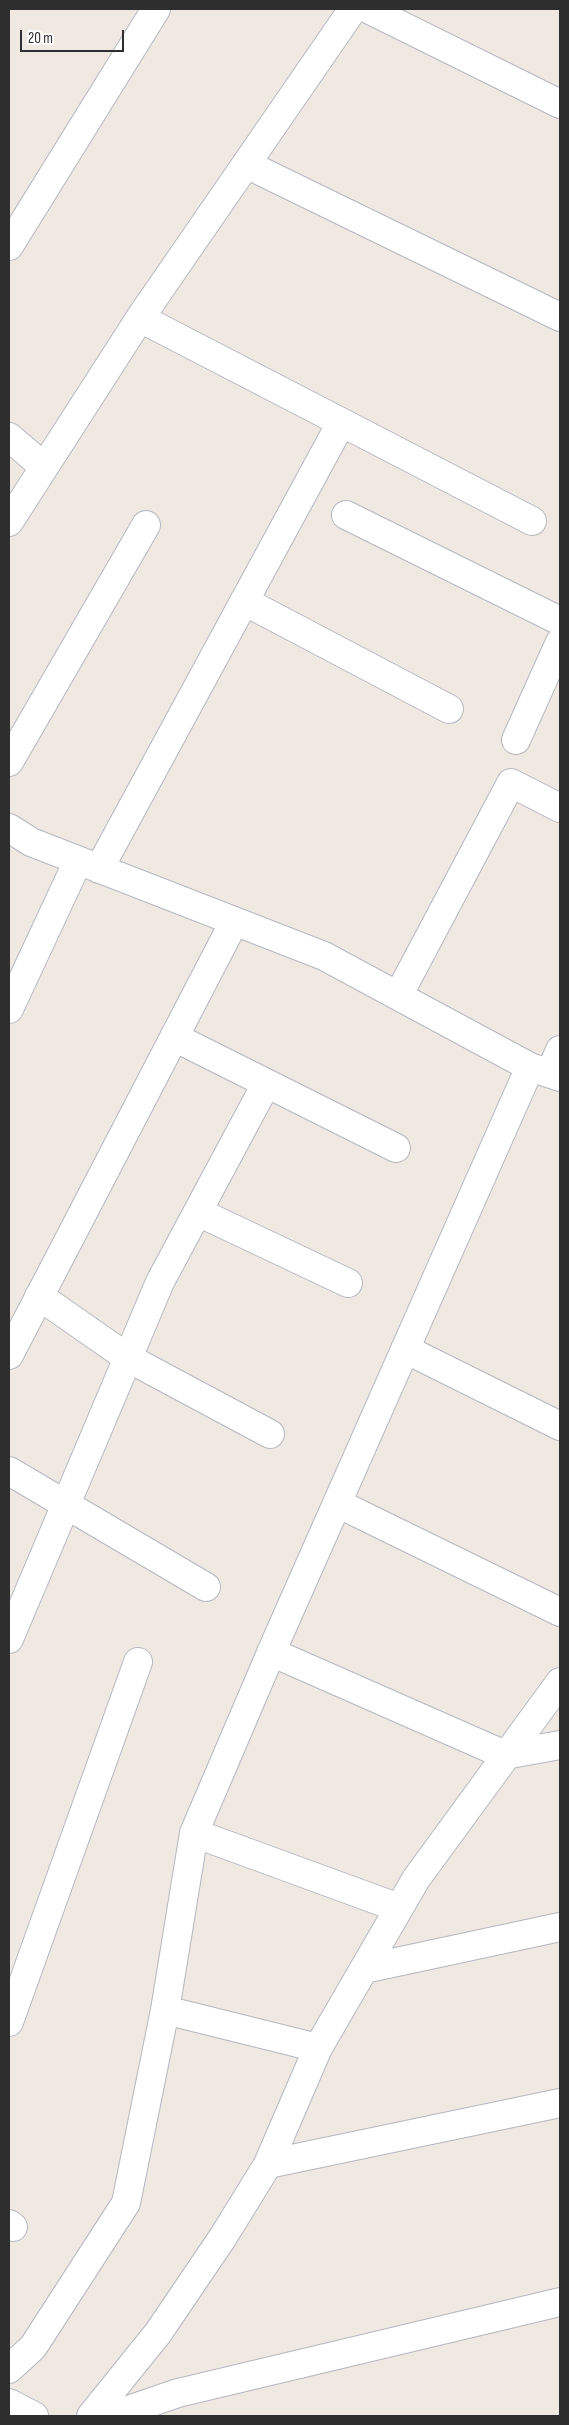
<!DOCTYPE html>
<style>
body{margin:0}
#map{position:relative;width:569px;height:2425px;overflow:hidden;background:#efe9e1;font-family:"Sofia Sans Condensed",sans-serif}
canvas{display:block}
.frame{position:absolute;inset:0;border:10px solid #2e2e2e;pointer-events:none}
.scale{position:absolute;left:20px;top:30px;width:104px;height:22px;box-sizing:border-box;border:2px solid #2e2e2e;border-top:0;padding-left:6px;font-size:15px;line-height:18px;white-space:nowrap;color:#2e2e2e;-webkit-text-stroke:4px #fff;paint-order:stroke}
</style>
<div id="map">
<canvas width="569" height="2425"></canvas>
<div class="frame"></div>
<div class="scale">20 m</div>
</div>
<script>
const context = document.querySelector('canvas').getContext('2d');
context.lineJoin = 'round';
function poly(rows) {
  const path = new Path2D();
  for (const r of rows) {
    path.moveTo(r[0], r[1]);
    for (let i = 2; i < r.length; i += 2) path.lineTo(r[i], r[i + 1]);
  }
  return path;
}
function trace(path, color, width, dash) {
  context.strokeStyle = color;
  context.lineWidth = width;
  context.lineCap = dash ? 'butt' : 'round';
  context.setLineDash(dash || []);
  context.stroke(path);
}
const street = poly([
 [368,9,560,104],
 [246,164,560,317],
 [9,246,156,9],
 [140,318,532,521],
 [9,437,43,466],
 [346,515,560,621],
 [9,522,140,318,353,9],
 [244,601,449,709],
 [516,740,560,642],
 [9,762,146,525],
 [9,828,31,842,324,956,530,1067,560,1077],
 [99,869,341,423],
 [398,996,511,783,560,808],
 [9,1009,78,861],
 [174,1037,396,1148],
 [550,1073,560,1050],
 [198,1212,348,1283],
 [39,1296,128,1358,270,1434],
 [405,1349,560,1426],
 [9,1355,234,922],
 [9,1471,206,1587],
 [337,1503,560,1612],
 [9,1639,160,1282,266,1084],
 [271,1652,505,1755,560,1745],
 [194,1833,399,1908],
 [364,1969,560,1927],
 [165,2010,318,2048],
 [9,2022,138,1662],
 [268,2164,560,2103],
 [9,2224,13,2227],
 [9,2369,33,2347,126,2203,165,2010,194,1833,277,1639,530,1067],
 [9,2403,34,2416],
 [91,2416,158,2333,223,2237,268,2164,318,2048,416,1879,560,1682],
 [111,2416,178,2393,560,2302]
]);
trace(street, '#b4b7c1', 30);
trace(street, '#fff', 28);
</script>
